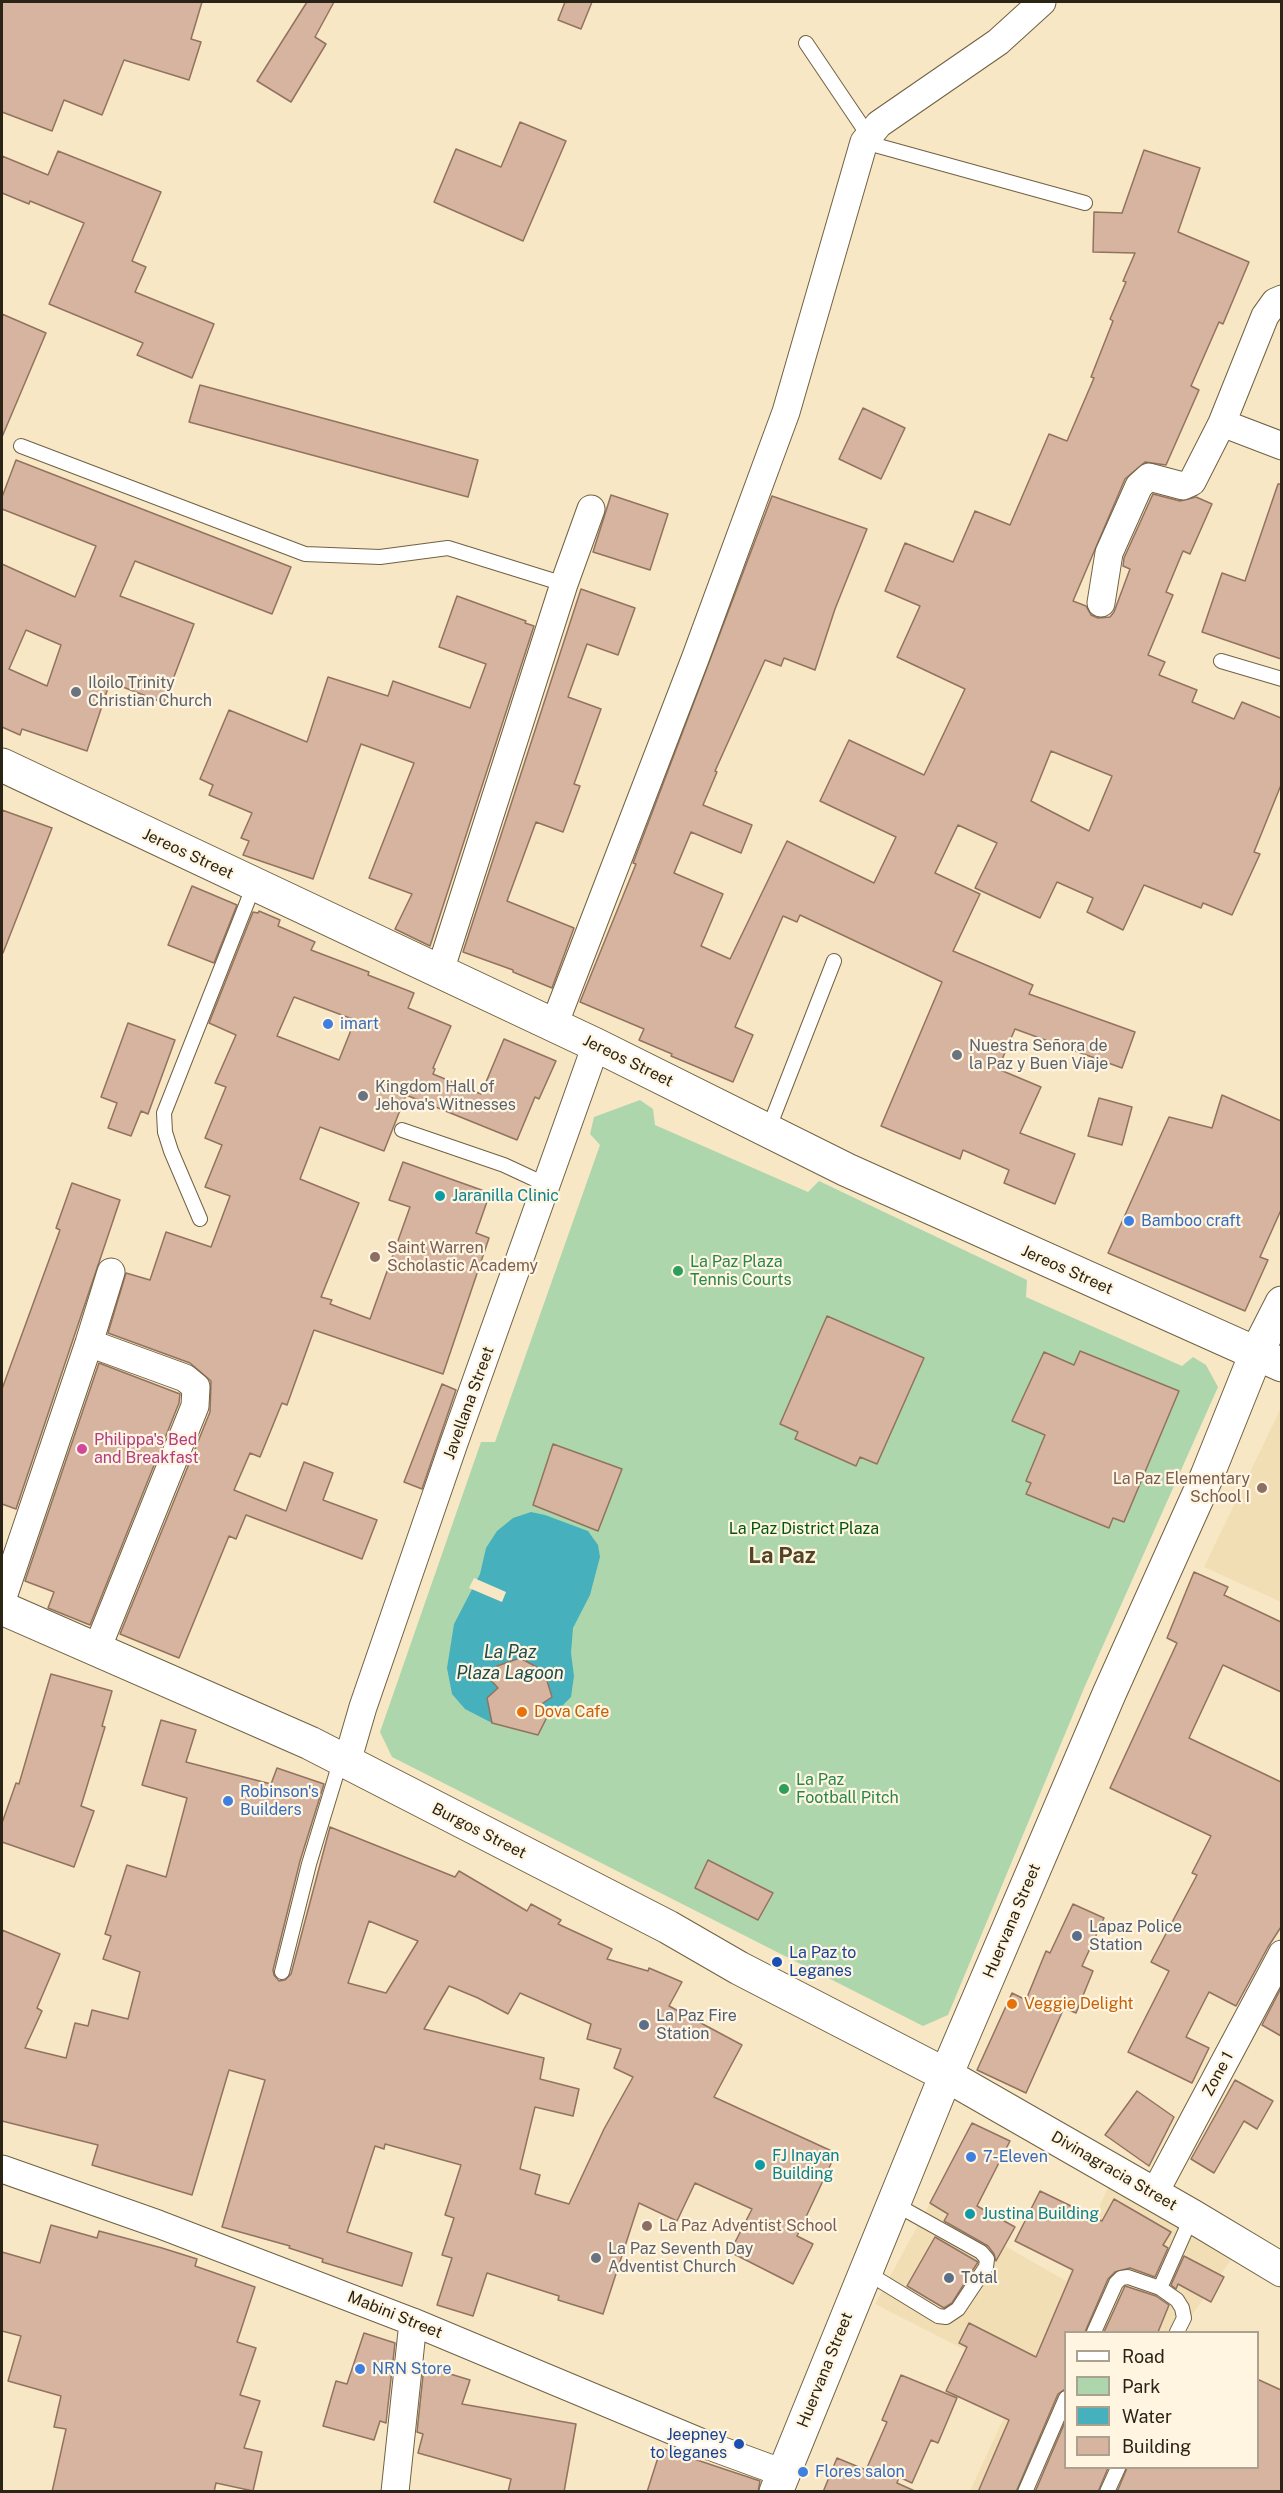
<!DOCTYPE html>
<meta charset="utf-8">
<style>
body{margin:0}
#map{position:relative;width:1283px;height:2493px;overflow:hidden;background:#f8e7c4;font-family:"Public Sans",sans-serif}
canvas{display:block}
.frame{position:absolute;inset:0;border:3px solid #2a2417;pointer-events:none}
.legend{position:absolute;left:1064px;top:2331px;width:195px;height:138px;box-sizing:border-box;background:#fff5e0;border:2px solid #aaa190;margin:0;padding:8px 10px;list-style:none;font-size:18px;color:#2a2417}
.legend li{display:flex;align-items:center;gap:12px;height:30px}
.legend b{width:30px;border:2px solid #aaa190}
</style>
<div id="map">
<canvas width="1283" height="2493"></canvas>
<div class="frame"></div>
<ul class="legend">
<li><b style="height:8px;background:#fff"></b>Road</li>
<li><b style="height:16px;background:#aed6ad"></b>Park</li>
<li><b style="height:16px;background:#46b1bc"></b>Water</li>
<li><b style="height:16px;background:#d6b49f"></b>Building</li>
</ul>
</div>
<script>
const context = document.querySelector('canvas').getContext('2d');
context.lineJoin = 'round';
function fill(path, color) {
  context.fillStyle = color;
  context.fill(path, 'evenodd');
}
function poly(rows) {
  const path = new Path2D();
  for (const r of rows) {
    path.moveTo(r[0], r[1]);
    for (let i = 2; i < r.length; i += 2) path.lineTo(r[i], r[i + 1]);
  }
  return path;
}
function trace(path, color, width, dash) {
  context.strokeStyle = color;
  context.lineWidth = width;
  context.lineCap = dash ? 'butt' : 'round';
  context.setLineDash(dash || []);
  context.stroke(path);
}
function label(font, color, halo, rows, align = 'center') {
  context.font = font + ' "Public Sans",sans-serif';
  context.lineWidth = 4.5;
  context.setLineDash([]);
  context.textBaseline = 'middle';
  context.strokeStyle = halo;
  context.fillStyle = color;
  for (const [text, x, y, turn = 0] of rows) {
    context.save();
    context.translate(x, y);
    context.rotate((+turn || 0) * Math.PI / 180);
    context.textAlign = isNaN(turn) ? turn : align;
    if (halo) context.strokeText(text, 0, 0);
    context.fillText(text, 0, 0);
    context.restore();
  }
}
fill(poly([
 [1281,1408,1281,1602,1204,1567],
 [1110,2183,1236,2253,1187,2322,1182,2332,1066,2332,1066,2468,1121,2468,1110,2491,970,2491,1022,2379,875,2304,930,2203,1066,2281]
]), '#f2deb4');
fill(poly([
 [640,1100,653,1109,655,1125,808,1192,819,1181,1027,1280,1026,1297,1182,1366,1193,1357,1206,1365,1218,1387,1085,1686,948,2015,923,2026,392,1757,380,1732,481,1442,495,1442,600,1145,590,1134,594,1117]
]), '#aed6ad');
fill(poly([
 [531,1512,545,1515,588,1531,598,1545,600,1557,590,1595,573,1628,571,1653,574,1676,571,1697,559,1709,547,1718,538,1735,492,1723,465,1709,452,1694,447,1668,454,1624,480,1574,486,1548,497,1531,513,1518]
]), '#46b1bc');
fill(poly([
 [474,1578,506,1592,502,1602,469,1588]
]), '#f8e7c4');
const building = poly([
 [2,2,202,2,191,39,201,42,189,80,124,60,102,115,64,100,52,131,2,112,2,2],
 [307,2,334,2,315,37,326,44,291,102,257,81,307,2],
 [565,2,592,2,581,29,558,20,565,2],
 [520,122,566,141,523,241,434,202,456,149,501,167,520,122],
 [1144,150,1200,168,1178,232,1249,262,1223,324,1219,322,1191,386,1199,390,1166,465,1145,462,1125,479,1073,601,1086,606,1091,615,1098,618,1110,617,1114,612,1130,569,1123,566,1124,558,1153,494,1180,501,1196,497,1212,504,1190,554,1183,551,1166,592,1173,595,1148,655,1165,662,1159,675,1197,690,1192,702,1234,719,1242,702,1281,718,1281,785,1254,852,1260,854,1232,915,1203,903,1201,908,1144,885,1123,930,1087,912,1093,898,1057,882,1040,918,975,888,997,843,958,825,935,873,980,894,953,951,1033,985,1029,994,1135,1032,1122,1068,1015,1029,998,1069,1041,1087,1020,1133,1075,1154,1055,1204,1004,1183,1009,1170,963,1150,960,1159,881,1126,942,982,800,915,797,922,783,916,735,1027,753,1035,733,1082,671,1056,672,1054,639,1040,644,1029,580,1002,636,864,633,863,772,496,867,529,835,609,815,670,784,658,781,666,765,660,715,771,717,772,703,805,752,825,741,853,691,832,674,873,723,894,701,946,730,959,787,841,874,883,896,837,820,801,849,740,924,775,965,689,897,657,920,606,885,591,905,543,953,562,975,511,1010,525,1049,434,1067,441,1094,378,1091,377,1113,321,1110,319,1126,282,1123,281,1135,253,1093,252,1094,212,1122,213,1144,150],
 [1051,751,1112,776,1089,831,1031,801,1051,751],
 [58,151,161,192,132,261,146,267,135,292,214,324,192,378,137,355,143,343,49,304,84,223,30,201,29,204,2,193,2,156,48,175,58,151],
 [2,314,46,333,2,437,2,314],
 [200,385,478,460,468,497,189,422,200,385],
 [863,408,905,428,881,479,839,459,863,408],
 [16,460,291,567,272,614,135,561,120,596,194,624,164,703,110,682,87,751,22,729,20,735,2,727,2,564,75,597,96,546,2,509,2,497,16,460],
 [26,630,61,645,47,686,9,669,26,630],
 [1278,484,1281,484,1281,659,1202,632,1222,573,1245,581,1278,484],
 [611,495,668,514,650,570,593,552,611,495],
 [581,589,635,608,618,655,587,644,568,697,601,709,574,784,580,786,563,832,536,822,507,901,574,928,552,988,513,972,513,970,463,952,581,589],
 [457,596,526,621,525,623,534,626,430,946,395,929,412,894,369,878,414,763,361,744,313,879,243,855,249,841,241,838,252,813,209,795,213,785,200,779,229,710,307,742,328,677,388,696,393,681,470,708,486,664,439,647,457,596],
 [2,810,52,828,3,953,2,953,2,810],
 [192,886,237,905,214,963,168,945,192,886],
 [259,911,280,920,278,926,315,942,311,950,369,972,368,975,414,993,408,1008,451,1026,433,1068,435,1069,433,1074,481,1094,504,1039,556,1061,539,1099,535,1097,517,1140,406,1095,384,1151,320,1127,300,1179,359,1203,321,1297,332,1300,330,1304,370,1319,410,1207,389,1200,403,1162,490,1193,476,1233,489,1238,443,1374,314,1330,287,1405,282,1403,260,1457,250,1453,234,1490,286,1511,304,1462,333,1473,323,1500,377,1520,362,1559,246,1515,236,1539,229,1536,179,1658,120,1634,210,1412,211,1381,190,1363,108,1333,126,1273,150,1280,166,1232,211,1247,230,1196,205,1187,222,1145,205,1138,226,1087,215,1083,236,1035,209,1023,253,912,258,913,259,911],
 [294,997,355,1020,339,1060,277,1036,294,997],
 [128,1023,175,1040,148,1114,141,1111,131,1136,108,1128,117,1103,101,1097,128,1023],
 [1222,1095,1281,1121,1281,1210,1260,1257,1268,1260,1245,1311,1108,1253,1169,1117,1212,1128,1222,1095],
 [1099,1098,1132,1107,1122,1145,1088,1136,1099,1098],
 [72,1183,120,1200,16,1509,2,1504,2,1389,60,1230,56,1228,72,1183],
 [827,1316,924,1358,877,1464,860,1457,856,1466,795,1439,798,1432,780,1424,827,1316],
 [1080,1351,1179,1391,1124,1522,1113,1518,1109,1528,1026,1494,1031,1483,1026,1481,1045,1435,1012,1421,1044,1352,1074,1365,1080,1351],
 [99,1363,180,1394,179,1403,90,1625,48,1608,54,1592,25,1581,99,1363],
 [442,1384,456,1390,422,1489,404,1482,442,1384],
 [553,1444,622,1469,598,1531,533,1505,553,1444],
 [1194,1572,1228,1587,1224,1595,1281,1622,1281,1692,1223,1665,1189,1738,1281,1782,1281,1927,1268,1947,1236,2006,1209,1992,1186,2037,1209,2048,1192,2083,1128,2052,1169,1971,1151,1962,1197,1875,1192,1873,1211,1836,1110,1788,1177,1643,1167,1638,1194,1572],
 [520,1658,544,1671,552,1697,540,1705,548,1715,538,1735,492,1723,487,1698,498,1688,489,1678,497,1666,520,1658],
 [51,1674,112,1691,102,1726,105,1727,81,1806,94,1811,74,1867,2,1842,2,1823,16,1783,19,1784,51,1674],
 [161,1720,196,1730,186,1762,271,1784,277,1768,324,1784,300,1861,273,1970,274,1975,279,1981,285,1980,291,1974,330,1827,455,1877,459,1871,527,1911,531,1904,561,1920,558,1924,612,1949,607,1959,648,1971,649,1968,682,1982,669,2006,742,2045,714,2097,836,2153,797,2236,813,2244,793,2284,730,2252,752,2209,695,2183,677,2221,639,2203,603,2314,558,2300,559,2296,487,2273,473,2316,437,2305,452,2258,442,2255,454,2218,445,2215,461,2165,385,2144,384,2149,375,2146,347,2232,412,2253,402,2286,322,2262,323,2259,289,2248,290,2246,222,2227,265,2080,229,2070,192,2195,92,2165,98,2145,2,2121,2,1930,60,1954,37,2008,42,2011,25,2048,66,2058,75,2023,88,2026,92,2010,128,2019,140,1972,103,1959,111,1936,105,1934,127,1865,166,1877,187,1798,142,1785,161,1720],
 [369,1921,418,1941,386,1993,348,1983,369,1921],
 [449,1986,478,1998,508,2014,520,1993,591,2024,587,2039,621,2049,614,2068,633,2077,604,2129,569,2204,535,2194,540,2175,520,2169,535,2107,573,2116,579,2089,540,2079,544,2058,424,2029,449,1986],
 [708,1860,773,1893,758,1920,695,1888,708,1860],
 [1073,1904,1104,1918,1082,1966,1093,1971,1076,2013,1064,2008,1026,2093,977,2070,1012,1993,1026,2000,1046,1951,1050,1953,1073,1904],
 [1281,1988,1281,2036,1262,2025,1281,1988],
 [1235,2080,1273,2101,1257,2129,1244,2121,1214,2173,1191,2159,1235,2080],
 [1137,2091,1174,2117,1149,2166,1105,2135,1137,2091],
 [972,2123,1010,2141,977,2206,1015,2227,996,2261,994,2254,988,2246,944,2221,948,2214,930,2203,972,2123],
 [1040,2191,1102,2221,1114,2199,1171,2232,1163,2245,1168,2248,1155,2277,1130,2268,1115,2272,1108,2279,1085,2332,1065,2332,1065,2389,1058,2394,1016,2492,978,2492,1009,2420,946,2391,967,2347,959,2343,969,2323,1036,2357,1073,2270,1015,2241,1040,2191],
 [51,2225,97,2238,99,2231,162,2248,197,2259,195,2266,255,2287,237,2342,256,2348,240,2395,260,2401,244,2448,262,2452,253,2491,216,2483,214,2492,52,2492,66,2429,54,2427,61,2396,8,2381,21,2336,2,2331,2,2252,40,2263,51,2225],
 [935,2237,978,2262,952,2303,944,2308,907,2286,935,2237],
 [1184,2256,1224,2277,1211,2302,1178,2284,1176,2289,1171,2285,1184,2256],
 [1125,2286,1156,2296,1169,2305,1158,2332,1104,2332,1125,2286],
 [364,2333,395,2343,386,2423,380,2421,374,2440,323,2426,336,2381,347,2384,364,2333],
 [424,2366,470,2380,462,2404,576,2424,564,2492,508,2492,511,2479,418,2453,423,2434,417,2432,424,2366],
 [901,2375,957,2398,938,2443,931,2440,912,2483,899,2477,897,2483,917,2492,823,2492,837,2458,866,2470,887,2422,882,2420,901,2375],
 [1257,2379,1281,2390,1281,2492,1117,2492,1127,2468,1257,2468,1257,2379],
 [1065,2422,1065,2468,1108,2468,1098,2492,1035,2492,1065,2422],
 [661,2448,760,2481,758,2492,647,2492,661,2448]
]);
fill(building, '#d6b49f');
trace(building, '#92735f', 1.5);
const lane = poly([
 [806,43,868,135],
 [864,142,1085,203],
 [21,446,305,554,380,557,448,548,564,584],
 [1221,661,1282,679],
 [402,1130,504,1165,547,1185],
 [768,1130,834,961],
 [200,1219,171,1151,165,1132,164,1113,254,885],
 [282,1972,309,1864,341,1759],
 [866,2272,938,2316,946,2317,958,2309,986,2267,987,2259,981,2252,893,2203],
 [1094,2332,1116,2283,1121,2278,1128,2277,1160,2288],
 [1177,2332,1184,2318,1182,2308,1177,2300,1160,2288,1192,2216],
 [1025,2492,1066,2398],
 [1107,2492,1118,2468]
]);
const street = poly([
 [1282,299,1275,302,1265,316,1222,423,1282,446],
 [1101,603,1109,553,1139,486,1149,477,1183,486,1192,482,1222,423],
 [440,971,564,584,591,509],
 [554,1025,695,659,786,412,864,142,879,124,998,42,1042,2],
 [89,1343,185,1378,196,1387,195,1406,97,1649],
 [2,1600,89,1343,111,1272],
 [347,1762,363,1707,454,1443,596,1045],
 [2,2169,158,2224,413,2322,712,2447,783,2473],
 [1154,2194,1282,1954],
 [395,2492,413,2322]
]);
const secondary = poly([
 [2,765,596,1045,847,1170,1282,1365],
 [2,1608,310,1743,668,1927,739,1968,946,2075,1192,2216,1282,2270]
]);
const primary = poly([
 [776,2492,946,2075,1109,1694,1207,1476,1256,1354,1282,1303]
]);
trace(lane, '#706142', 16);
trace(street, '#706142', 29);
trace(secondary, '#706142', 35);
trace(primary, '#706142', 35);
trace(lane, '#fff', 14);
trace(street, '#fff', 27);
trace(secondary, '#fff', 33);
trace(primary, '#fff', 33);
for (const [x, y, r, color] of [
 [76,692,6,"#6b7280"],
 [328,1024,6,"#3f7fe0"],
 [957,1055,6,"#6b7280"],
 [363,1096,6,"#6b7280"],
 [440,1196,6,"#0f9aa8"],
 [1129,1221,6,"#3f7fe0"],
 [375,1257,6,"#8d6e63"],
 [678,1271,6,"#2e9e5b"],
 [82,1449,6,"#d1479c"],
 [1262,1488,6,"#8d6e63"],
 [522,1712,6,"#e8710a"],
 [784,1789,6,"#2e9e5b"],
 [228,1801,6,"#3f7fe0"],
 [1077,1936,6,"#5c6f8a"],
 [777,1962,6,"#1a4fb4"],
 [1012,2004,6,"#e8710a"],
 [644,2025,6,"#5c6f8a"],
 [971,2157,6,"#3f7fe0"],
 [760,2165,6,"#0f9aa8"],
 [970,2214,6,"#0f9aa8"],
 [647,2226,6,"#8d6e63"],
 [596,2258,6,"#6b7280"],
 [949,2278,6,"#5c6f8a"],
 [360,2369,6,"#3f7fe0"],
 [739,2444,6,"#1a4fb4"],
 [803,2472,6,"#3f7fe0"]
]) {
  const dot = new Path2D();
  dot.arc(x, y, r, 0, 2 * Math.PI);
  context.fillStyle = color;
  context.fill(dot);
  trace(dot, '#fff5e0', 2);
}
label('16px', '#5b616d', '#fff5e0', [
 ["Iloilo Trinity",88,683],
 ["Christian Church",88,701],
 ["Nuestra Señora de",969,1046],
 ["la Paz y Buen Viaje",969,1064],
 ["Kingdom Hall of",375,1087],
 ["Jehova's Witnesses",375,1105],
 ["La Paz Seventh Day",608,2249],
 ["Adventist Church",608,2267]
], 'left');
label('16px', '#2a2417', '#fff5e0', [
 ["Jereos Street",188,854,25],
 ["Jereos Street",628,1061,26],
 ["Jereos Street",1067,1270,24],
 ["Javellana Street",469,1403,-70],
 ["Burgos Street",479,1831,27],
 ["Huervana Street",1012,1921,-67],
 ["Zone 1",1218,2074,-62],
 ["Divinagracia Street",1114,2171,30],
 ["Mabini Street",395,2315,22],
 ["Huervana Street",825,2370,-68]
]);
label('16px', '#366cbe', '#fff5e0', [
 ["imart",340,1024],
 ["Bamboo craft",1141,1221],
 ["Robinson's",240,1792],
 ["Builders",240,1810],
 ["7-Eleven",983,2157],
 ["NRN Store",372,2369],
 ["Flores salon",815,2472]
], 'left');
label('16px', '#0d838f', '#fff5e0', [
 ["Jaranilla Clinic",452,1196],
 ["FJ Inayan",772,2156],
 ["Building",772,2174],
 ["Justina Building",982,2214]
], 'left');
label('16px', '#785e54', '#fff5e0', [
 ["Saint Warren",387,1248],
 ["Scholastic Academy",387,1266],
 ["La Paz Elementary",1250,1479,"right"],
 ["School I",1250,1497,"right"],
 ["La Paz Adventist School",659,2226]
], 'left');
label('16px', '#27864d', '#fff5e0', [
 ["La Paz Plaza",690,1262],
 ["Tennis Courts",690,1280],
 ["La Paz",796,1780],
 ["Football Pitch",796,1798]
], 'left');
label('16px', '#b23c85', '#fff5e0', [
 ["Philippa's Bed",94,1440],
 ["and Breakfast",94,1458]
], 'left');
label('16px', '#00560d', '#fff5e0', [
 ["La Paz District Plaza",804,1529]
]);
label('16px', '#c56008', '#fff5e0', [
 ["Dova Cafe",534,1712],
 ["Veggie Delight",1024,2004]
], 'left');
label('16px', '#4e5e75', '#fff5e0', [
 ["Lapaz Police",1089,1927],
 ["Station",1089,1945],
 ["La Paz Fire",656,2016],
 ["Station",656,2034],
 ["Total",961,2278]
], 'left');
label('16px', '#164399', '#fff5e0', [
 ["La Paz to",789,1953],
 ["Leganes",789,1971],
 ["Jeepney",727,2435,"right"],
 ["to leganes",727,2453,"right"]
], 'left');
label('italic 18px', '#1d4c50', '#fff5e0', [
 ["La Paz",510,1652],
 ["Plaza Lagoon",510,1673]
]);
label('bold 22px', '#514324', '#fff5e0', [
 ["La Paz",782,1556]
]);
</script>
